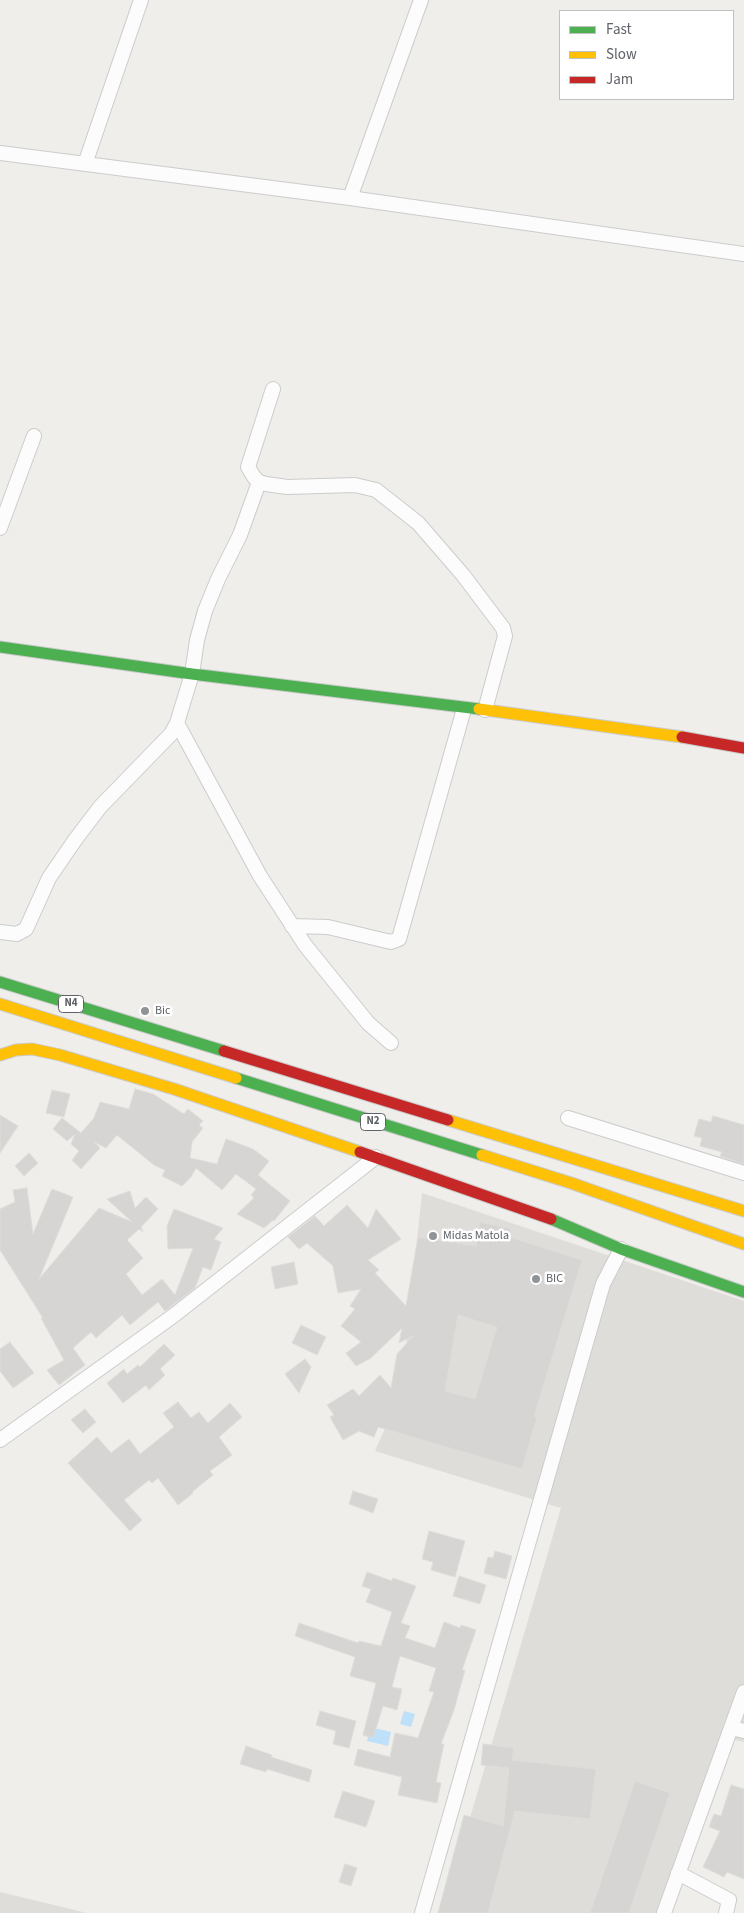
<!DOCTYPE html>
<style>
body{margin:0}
#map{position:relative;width:744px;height:1913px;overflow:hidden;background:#efeeea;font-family:"Source Sans 3",sans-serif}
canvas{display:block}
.legend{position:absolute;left:559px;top:10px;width:175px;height:90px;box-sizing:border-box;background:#fff;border:1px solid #bfc1c3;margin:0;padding:6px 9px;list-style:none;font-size:15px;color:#5f6368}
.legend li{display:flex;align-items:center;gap:10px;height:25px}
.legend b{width:25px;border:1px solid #bfc1c3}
</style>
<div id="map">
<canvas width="744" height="1913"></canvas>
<ul class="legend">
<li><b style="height:6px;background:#4caf50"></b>Fast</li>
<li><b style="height:6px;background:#ffc107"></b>Slow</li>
<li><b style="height:6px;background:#c62828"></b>Jam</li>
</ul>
</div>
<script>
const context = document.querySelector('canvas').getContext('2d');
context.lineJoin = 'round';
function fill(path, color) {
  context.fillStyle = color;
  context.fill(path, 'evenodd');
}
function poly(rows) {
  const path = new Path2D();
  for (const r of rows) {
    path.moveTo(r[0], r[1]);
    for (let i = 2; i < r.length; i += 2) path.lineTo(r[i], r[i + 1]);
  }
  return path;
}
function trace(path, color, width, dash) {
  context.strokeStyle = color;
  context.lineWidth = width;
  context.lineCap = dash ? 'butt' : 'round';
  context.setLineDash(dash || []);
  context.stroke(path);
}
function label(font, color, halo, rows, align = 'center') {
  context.font = font + ' "Source Sans 3",sans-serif';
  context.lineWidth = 5;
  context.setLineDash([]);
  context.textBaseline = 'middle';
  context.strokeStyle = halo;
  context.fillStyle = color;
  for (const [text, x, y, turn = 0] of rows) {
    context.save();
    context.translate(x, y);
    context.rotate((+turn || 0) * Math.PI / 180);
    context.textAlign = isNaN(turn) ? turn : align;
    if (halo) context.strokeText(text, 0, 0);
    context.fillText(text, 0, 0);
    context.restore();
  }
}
fill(poly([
 [422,1193,744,1301,744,1742,723,1737,662,1913,442,1913,561,1508,375,1451,401,1392],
 [0,1892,87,1913,0,1913]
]), '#dfddda');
fill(poly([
 [404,1711,415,1714,411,1727,400,1724],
 [370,1727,391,1732,388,1746,367,1741]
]), '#bfe0f9');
const building = poly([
 [135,1089,153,1094,184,1114,188,1109,203,1121,199,1125,203,1128,192,1142,190,1158,217,1164,226,1139,253,1149,269,1161,258,1175,290,1201,274,1221,273,1220,264,1228,237,1214,254,1198,251,1195,256,1189,236,1174,222,1190,196,1168,191,1177,182,1186,162,1176,165,1170,154,1165,117,1135,106,1148,94,1142,100,1148,81,1169,72,1160,79,1151,71,1144,75,1134,67,1141,53,1129,62,1118,81,1133,94,1118,100,1102,129,1109,135,1089],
 [52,1090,70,1094,64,1117,46,1113,52,1090],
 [0,1115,18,1126,0,1153,0,1115],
 [713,1116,744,1125,744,1164,720,1156,722,1152,700,1146,702,1138,694,1136,699,1119,711,1122,713,1116],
 [29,1153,38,1163,24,1176,15,1166,29,1153],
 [27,1188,33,1234,52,1189,73,1197,39,1279,99,1208,132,1222,107,1199,130,1191,135,1208,146,1197,158,1209,141,1227,143,1232,139,1229,127,1240,143,1258,126,1274,142,1295,162,1279,175,1295,193,1248,168,1249,167,1226,174,1209,223,1228,214,1239,221,1242,211,1270,203,1267,195,1288,165,1311,158,1302,130,1325,122,1315,96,1338,91,1332,73,1348,85,1365,59,1385,47,1370,64,1360,41,1318,43,1318,0,1250,0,1209,15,1202,13,1190,27,1188],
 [347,1205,368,1228,376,1209,401,1239,368,1260,379,1270,375,1273,406,1306,418,1237,476,1246,480,1222,511,1229,509,1237,582,1260,534,1416,537,1417,522,1469,378,1427,374,1437,359,1431,343,1440,330,1417,334,1415,327,1405,353,1389,359,1396,380,1375,391,1388,397,1354,414,1335,399,1343,402,1328,371,1358,356,1366,346,1353,361,1342,341,1326,355,1309,350,1306,361,1289,338,1293,333,1266,307,1243,299,1249,288,1237,315,1216,324,1226,347,1205],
 [458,1315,497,1327,475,1399,445,1391,458,1315],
 [294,1262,298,1284,275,1289,271,1267,294,1262],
 [301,1325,326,1337,317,1355,292,1343,301,1325],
 [10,1342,34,1373,13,1388,0,1371,0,1349,10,1342],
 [164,1344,175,1355,160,1369,165,1375,149,1390,146,1385,123,1403,107,1383,124,1369,127,1374,138,1365,140,1367,164,1344],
 [305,1359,311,1367,299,1393,285,1374,305,1359],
 [178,1402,191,1418,199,1412,208,1423,230,1403,242,1417,219,1437,232,1455,210,1471,213,1475,192,1492,193,1493,178,1505,158,1478,152,1483,149,1480,124,1500,142,1520,130,1531,68,1463,97,1437,111,1453,129,1439,140,1454,174,1427,163,1413,178,1402],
 [85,1409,96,1422,83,1433,71,1420,85,1409],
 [353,1491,378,1499,373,1513,349,1504,353,1491],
 [429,1531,465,1541,455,1577,431,1570,433,1562,422,1559,429,1531],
 [495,1551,512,1556,506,1579,484,1573,488,1557,493,1558,495,1551],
 [367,1572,392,1581,393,1578,416,1586,401,1623,410,1626,405,1638,435,1648,444,1622,460,1628,461,1625,476,1630,462,1670,465,1670,454,1710,441,1744,444,1744,436,1782,441,1783,437,1803,398,1795,402,1777,354,1765,358,1749,390,1757,395,1733,418,1738,434,1692,429,1691,436,1668,400,1656,392,1687,402,1689,397,1710,383,1706,373,1738,363,1735,376,1683,350,1676,355,1657,295,1636,299,1623,358,1643,359,1641,381,1646,392,1612,366,1602,371,1589,362,1586,367,1572],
 [459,1576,486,1585,480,1604,453,1596,459,1576],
 [320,1711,356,1721,349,1748,333,1744,336,1731,316,1725,320,1711],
 [483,1744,514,1748,512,1760,596,1769,590,1819,515,1811,488,1913,438,1913,464,1815,503,1826,509,1768,481,1765,483,1744],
 [246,1746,272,1755,271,1757,312,1770,309,1782,267,1769,266,1772,240,1764,246,1746],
 [635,1781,670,1793,629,1913,590,1913,635,1781],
 [731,1785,744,1789,744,1879,727,1872,724,1877,703,1867,720,1831,709,1827,714,1814,721,1816,731,1785],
 [343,1791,375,1801,366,1827,334,1817,343,1791],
 [345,1864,357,1868,351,1886,339,1882,345,1864]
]);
fill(building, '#d6d5d3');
trace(building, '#deddd9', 1);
const street = poly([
 [0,153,350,198,744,254],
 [85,164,141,0],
 [350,198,421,0],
 [273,389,248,467,254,477,259,482,266,484,287,487,355,485,376,490,418,523,463,575,503,628,505,636,485,710],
 [0,528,34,436],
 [177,723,260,876,305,945,368,1023,391,1043],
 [292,926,328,927,391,942,399,939,464,709],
 [0,932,17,934,26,929,49,878,75,840,100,807,171,734,177,723,192,674,197,640,205,611,218,579,240,535,259,482],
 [568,1118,744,1173],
 [0,1440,173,1316,376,1157],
 [731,1728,744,1731],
 [678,1873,729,1900,726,1913],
 [422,1913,603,1284,621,1249],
 [664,1913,744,1692]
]);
const fast = poly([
 [0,647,192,674,479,709],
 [0,982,224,1051],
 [236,1078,482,1155],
 [551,1219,621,1249,744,1292]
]);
const slow = poly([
 [479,709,682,737],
 [0,1004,236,1078],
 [0,1055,16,1050,32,1049,60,1055,174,1089,360,1152],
 [448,1120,744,1211],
 [482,1155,571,1183,744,1244]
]);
const jam = poly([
 [682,737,744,748],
 [224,1051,448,1120],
 [360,1152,551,1219]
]);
trace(street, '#cbcccc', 16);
trace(fast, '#cacacb', 13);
trace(slow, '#cacacb', 13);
trace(jam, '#cacacb', 13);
trace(street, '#fdfcfc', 14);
trace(fast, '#4caf50', 11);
trace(slow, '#ffc107', 11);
trace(jam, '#c62828', 11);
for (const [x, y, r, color] of [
 [145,1011,5,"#919496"],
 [433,1236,5,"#919496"],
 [536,1279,5,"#919496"]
]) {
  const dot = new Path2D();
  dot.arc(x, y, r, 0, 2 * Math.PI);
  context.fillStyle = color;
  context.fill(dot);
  trace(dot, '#fff', 2);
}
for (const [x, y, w] of [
 [71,1004,25],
 [373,1122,25]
]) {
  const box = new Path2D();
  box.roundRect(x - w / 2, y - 8.5, w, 17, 4);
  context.fillStyle = '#fff';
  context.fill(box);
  trace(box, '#5f6368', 1);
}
label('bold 11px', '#5f6368', null, [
 ["N4",71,1004],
 ["N2",373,1122]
]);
label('12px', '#5f6368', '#fff', [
 ["Bic",155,1011],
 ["Midas Matola",443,1236],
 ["BIC",546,1279]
], 'left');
</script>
